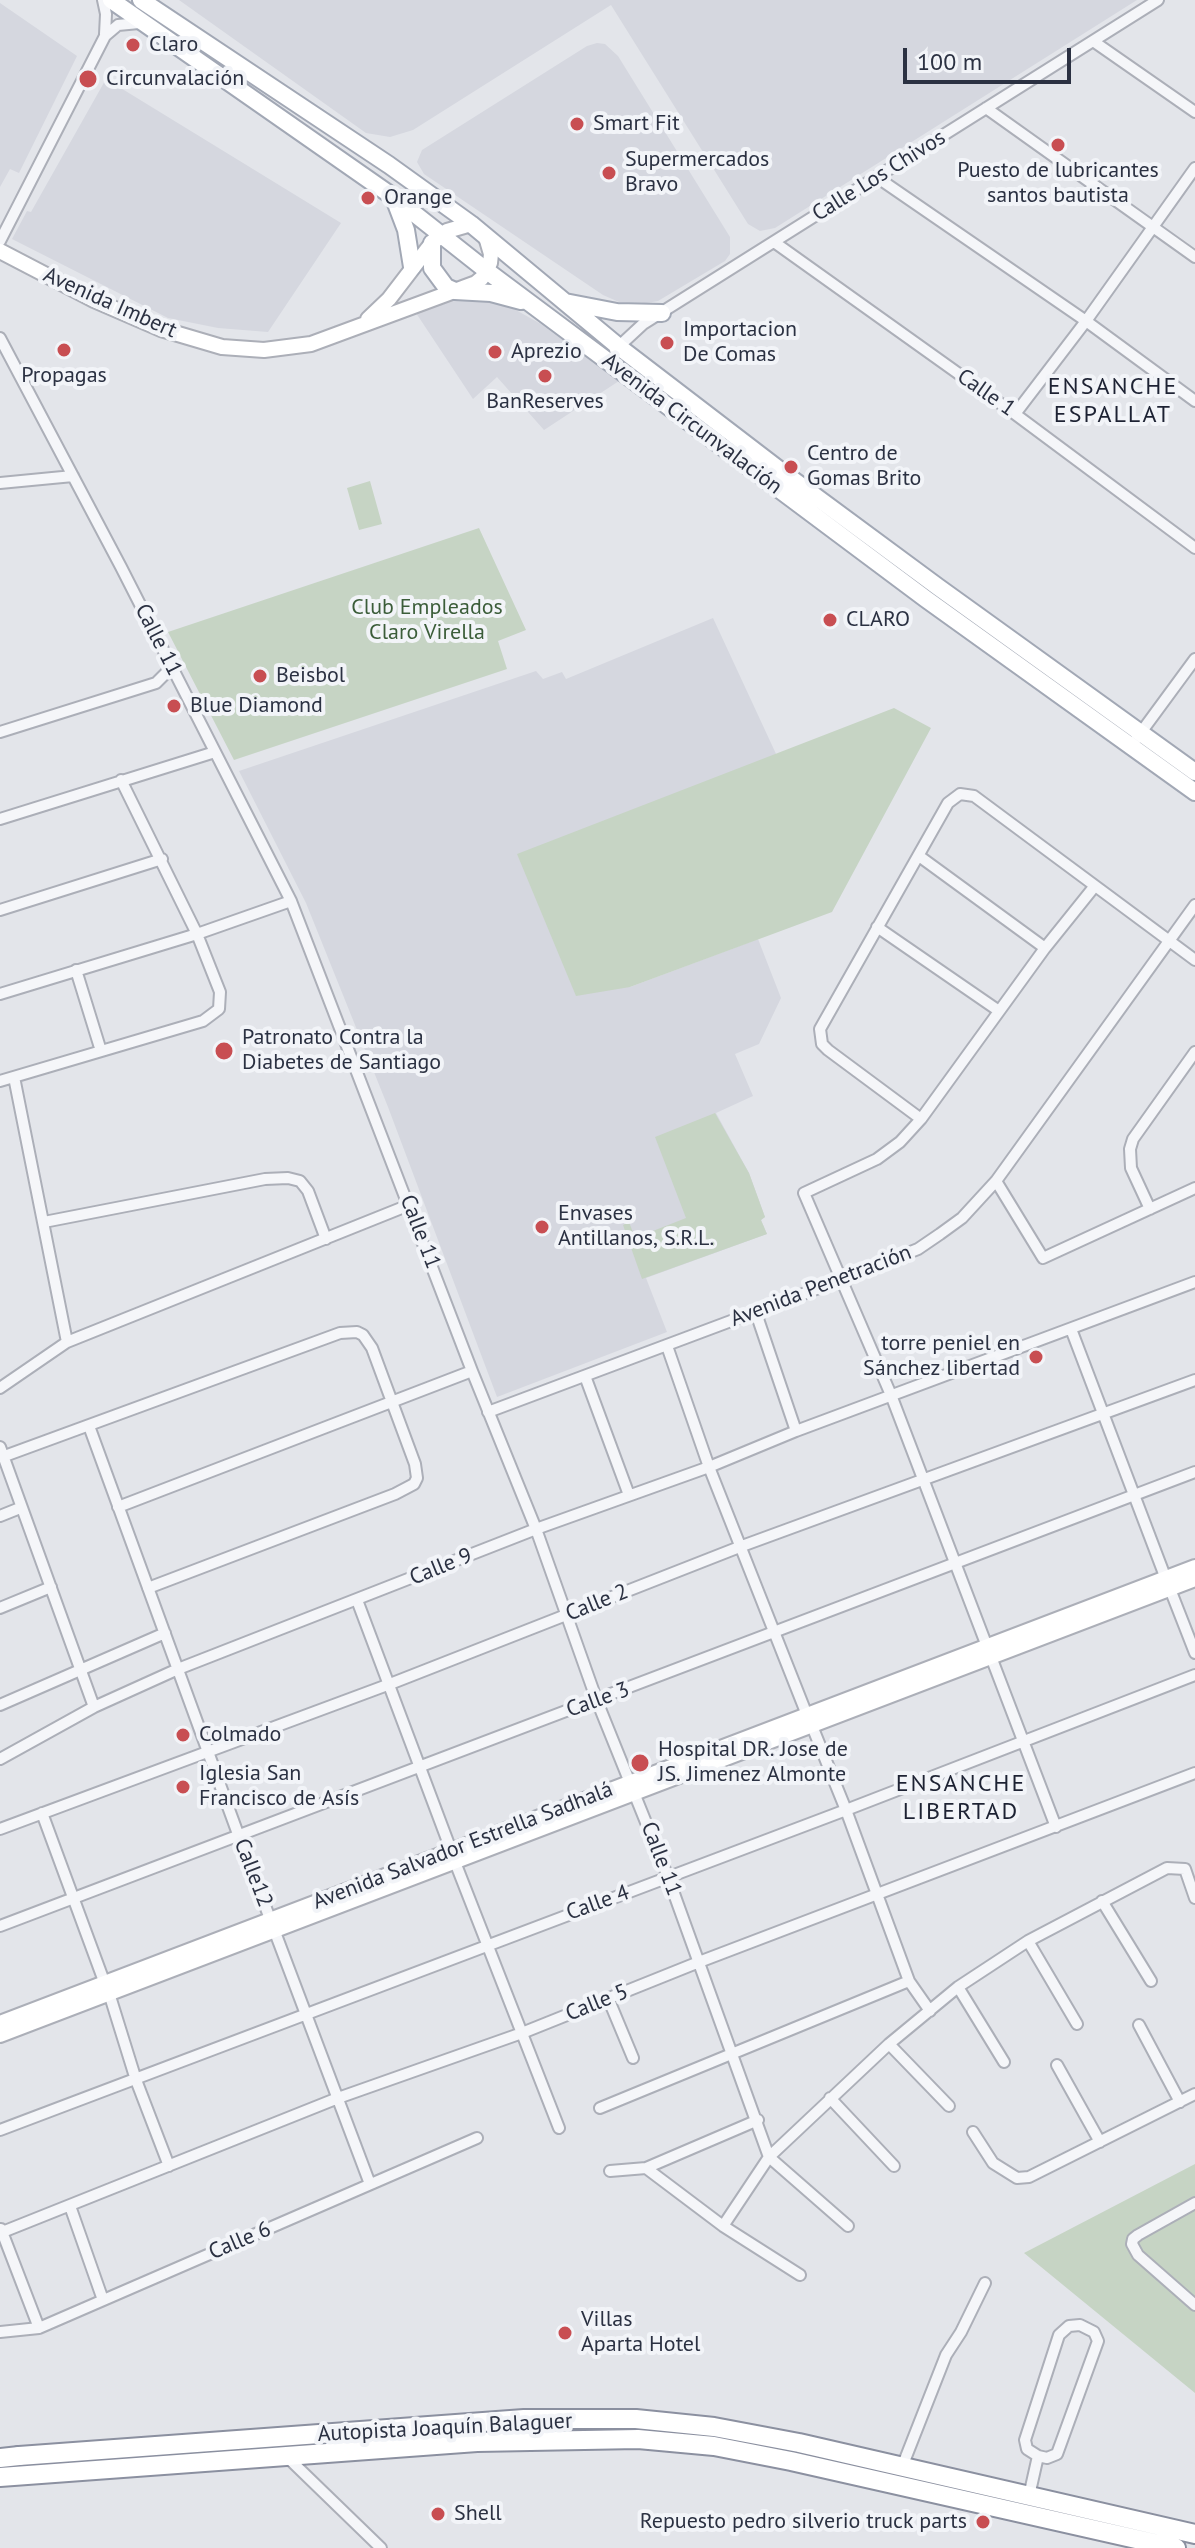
<!DOCTYPE html>
<meta charset="utf-8">
<style>
body{margin:0}
#map{position:relative;width:1195px;height:2548px;overflow:hidden;background:#e3e5ea;font-family:"PT Sans",sans-serif}
canvas{display:block}
.scale{position:absolute;left:903px;top:48px;width:168px;height:36px;box-sizing:border-box;border:4px solid #2b3142;border-top:0;padding-left:10px;font-size:24px;line-height:28px;white-space:nowrap;color:#2b3142;-webkit-text-stroke:6px #f2f4f8;paint-order:stroke}
</style>
<div id="map">
<canvas width="1195" height="2548"></canvas>
<div class="scale">100 m</div>
</div>
<script>
const context = document.querySelector('canvas').getContext('2d');
context.lineJoin = 'round';
function fill(path, color) {
  context.fillStyle = color;
  context.fill(path, 'evenodd');
}
function poly(rows) {
  const path = new Path2D();
  for (const r of rows) {
    path.moveTo(r[0], r[1]);
    for (let i = 2; i < r.length; i += 2) path.lineTo(r[i], r[i + 1]);
  }
  return path;
}
function trace(path, color, width, dash) {
  context.strokeStyle = color;
  context.lineWidth = width;
  context.lineCap = dash ? 'butt' : 'round';
  context.setLineDash(dash || []);
  context.stroke(path);
}
function label(font, color, halo, rows, align = 'center') {
  context.font = font + ' "PT Sans",sans-serif';
  context.lineWidth = 8;
  context.setLineDash([]);
  context.textBaseline = 'middle';
  context.strokeStyle = halo;
  context.fillStyle = color;
  for (const [text, x, y, turn = 0] of rows) {
    context.save();
    context.translate(x, y);
    context.rotate((+turn || 0) * Math.PI / 180);
    context.textAlign = isNaN(turn) ? turn : align;
    if (halo) context.strokeText(text, 0, 0);
    context.fillText(text, 0, 0);
    context.restore();
  }
}
fill(poly([
 [179,0,1137,0,775,228,760,231,748,224,611,5,413,130,390,137,366,133],
 [0,3,77,56,19,173,10,169,0,187],
 [597,43,605,44,618,56,730,237,730,254,725,261,658,301,647,303,619,302,603,295,424,174,417,162,422,150,587,46],
 [106,79,341,223,268,332,218,328,168,318,12,239,27,211,31,212],
 [467,300,491,301,514,309,541,324,619,381,544,430,497,377,473,399,416,313,449,301],
 [713,618,777,756,518,855,630,987,758,939,781,998,759,1044,735,1054,753,1096,716,1113,749,1173,765,1217,761,1220,767,1234,646,1278,667,1332,497,1397,388,1107,306,903,239,771,536,671,543,679,562,672,566,679]
]), '#d5d7df');
fill(poly([
 [370,481,382,524,359,530,347,488],
 [479,528,526,630,498,641,507,669,234,760,168,632],
 [894,708,931,728,832,912,630,987,576,996,517,854],
 [715,1113,749,1173,765,1217,761,1220,767,1234,642,1279,623,1225,629,1222,635,1238,686,1218,655,1137],
 [1195,2164,1195,2393,1024,2253]
]), '#c6d4c4');
const minor = poly([
 [103,0,106,14,105,34],
 [1093,41,1195,112],
 [986,108,1195,257],
 [878,178,1086,321,1195,401],
 [0,241,105,36,118,25,139,23],
 [774,242,1015,414,1195,548],
 [0,338,121,567,291,901,472,1371,536,1529,597,1701,668,1877,769,2157,848,2226],
 [615,350,643,324,1158,0],
 [1015,414,1086,321,1195,168],
 [0,483,73,476],
 [0,732,156,683,172,667],
 [1131,746,1195,659],
 [0,819,215,752],
 [919,856,1045,948],
 [0,910,162,859],
 [877,927,999,1011],
 [76,970,101,1051],
 [0,994,197,934,291,901],
 [14,1077,67,1342],
 [0,1081,203,1021,219,1009,220,992,197,934,121,780],
 [921,1119,828,1050,822,1044,820,1029,948,803,960,794,974,796,1195,960],
 [996,1181,1043,1258,1195,1188],
 [1150,1209,1131,1168,1130,1149,1133,1139,1195,1052],
 [44,1222,265,1179,288,1178,300,1181,308,1191,326,1239],
 [756,1313,796,1431],
 [1071,1329,1166,1579],
 [667,1346,709,1467,807,1715],
 [585,1376,629,1495],
 [0,1388,67,1342,409,1205],
 [488,1412,843,1279,918,1249,940,1234,962,1218,996,1181,1195,905],
 [89,1426,238,1834,370,2184],
 [0,1447,94,1707],
 [2,1457,340,1333,357,1332,363,1335,372,1348,415,1464,417,1478,414,1484,395,1494,148,1588],
 [118,1507,472,1371],
 [0,1516,20,1508],
 [1170,1589,1195,1653],
 [357,1600,451,1850],
 [0,1608,51,1587],
 [0,1705,165,1633],
 [812,1726,846,1810,909,1981,930,2011],
 [0,1759,94,1707,178,1669,536,1529,709,1467,796,1431,1195,1282],
 [42,1813,105,1984],
 [1056,1827,891,1395,804,1193,877,1159,900,1142,921,1119,1045,948,1094,887],
 [0,1829,390,1684,742,1546,1195,1380],
 [455,1862,559,2128],
 [1102,1901,1151,1981],
 [0,1926,1195,1472],
 [1028,1941,1077,2024],
 [958,1987,1004,2062],
 [109,1993,136,2080,169,2166],
 [608,1998,633,2058],
 [1139,2025,1180,2102],
 [889,2044,949,2106],
 [1057,2065,1100,2142],
 [830,2098,894,2166],
 [600,2108,909,1981],
 [0,2130,846,1810,1195,1675],
 [973,2132,993,2163,1017,2178,1029,2177,1195,2094],
 [646,2168,723,2226,800,2275],
 [610,2171,646,2168,758,2120],
 [1195,2203,1138,2235,1133,2239,1132,2244,1138,2255,1195,2305],
 [70,2206,103,2300],
 [723,2226,769,2157,889,2044,958,1987,1028,1941,1167,1868,1185,1869,1195,1898],
 [1,2229,39,2328],
 [0,2233,338,2098,522,2033,699,1962,1195,1773],
 [1080,2325,1094,2332,1098,2341,1057,2454,1047,2458,1038,2456,1027,2449,1025,2440,1059,2335,1069,2326,1080,2325],
 [0,2332,39,2328,477,2138],
 [285,2455,381,2548],
 [902,2467,946,2355,961,2332,985,2283],
 [1029,2496,1038,2456]
]);
const secondary = poly([
 [0,251,94,300,161,329,222,347,264,350,311,344,476,283,482,278,490,263,491,254,486,237],
 [368,319,389,299,432,243,447,231,471,224],
 [0,2023,1195,1567],
 [0,2035,1195,1579]
]);
const primary = poly([
 [111,0,392,196,487,271,926,599,1195,792],
 [141,0,389,165,471,224,619,347,777,468,938,587,1195,772],
 [395,201,406,230,412,267],
 [432,243,432,268,446,287,455,291,491,293,521,301],
 [565,302,617,312,662,313]
]);
const trunk = poly([
 [0,2458,19,2456]
]);
const motorway = poly([
 [19,2456,524,2419,636,2419,714,2427,799,2443,1195,2534],
 [0,2477,477,2442,638,2439,714,2446,791,2461,1176,2548]
]);
trace(minor, '#acafb8', 14);
trace(secondary, '#acafb8', 18);
trace(primary, '#a2a8b5', 20);
trace(trunk, '#8b90a0', 22);
trace(motorway, '#8b90a0', 22);
trace(minor, '#f5f6f9', 10);
trace(secondary, '#fff', 14);
trace(primary, '#fff', 16);
trace(trunk, '#fff', 18);
trace(motorway, '#fff', 18);
for (const [x, y, r, color] of [
 [133,45,8,"#c84e52"],
 [88,79,10,"#c84e52"],
 [577,124,8,"#c84e52"],
 [1058,145,8,"#c84e52"],
 [609,173,8,"#c84e52"],
 [368,198,8,"#c84e52"],
 [667,343,8,"#c84e52"],
 [64,350,8,"#c84e52"],
 [495,352,8,"#c84e52"],
 [545,376,8,"#c84e52"],
 [791,467,8,"#c84e52"],
 [830,620,8,"#c84e52"],
 [260,676,8,"#c84e52"],
 [174,706,8,"#c84e52"],
 [224,1051,10,"#c84e52"],
 [542,1227,8,"#c84e52"],
 [1036,1357,8,"#c84e52"],
 [183,1735,8,"#c84e52"],
 [640,1763,10,"#c84e52"],
 [183,1787,8,"#c84e52"],
 [565,2333,8,"#c84e52"],
 [438,2514,8,"#c84e52"],
 [983,2522,8,"#c84e52"]
]) {
  const dot = new Path2D();
  dot.arc(x, y, r, 0, 2 * Math.PI);
  context.fillStyle = color;
  context.fill(dot);
  trace(dot, '#f2f4f8', 3);
}
label('22px', '#2b3142', '#f2f4f8', [
 ["Claro",149,45],
 ["Circunvalación",106,79],
 ["Smart Fit",593,124],
 ["Supermercados",625,160],
 ["Bravo",625,185],
 ["Puesto de lubricantes",1058,171,"center"],
 ["santos bautista",1058,196,"center"],
 ["Orange",384,198],
 ["Importacion",683,330],
 ["De Comas",683,355],
 ["Aprezio",511,352],
 ["Propagas",64,376,"center"],
 ["BanReserves",545,402,"center"],
 ["Centro de",807,454],
 ["Gomas Brito",807,479],
 ["CLARO",846,620],
 ["Beisbol",276,676],
 ["Blue Diamond",190,706],
 ["Patronato Contra la",242,1038],
 ["Diabetes de Santiago",242,1063],
 ["Envases",558,1214],
 ["Antillanos, S.R.L.",558,1239],
 ["torre peniel en",1020,1344,"right"],
 ["Sánchez libertad",1020,1369,"right"],
 ["Colmado",199,1735],
 ["Hospital DR. Jose de",658,1750],
 ["JS. Jimenez Almonte",658,1775],
 ["Iglesia San",199,1774],
 ["Francisco de Asís",199,1799],
 ["Villas",581,2320],
 ["Aparta Hotel",581,2345],
 ["Shell",454,2514],
 ["Repuesto pedro silverio truck parts",967,2522,"right"]
], 'left');
label('22px', '#2b3142', '#f2f4f8', [
 ["Calle Los Chivos",879,176,-32],
 ["Avenida Imbert",110,303,24],
 ["Calle 1",986,393,35],
 ["Avenida Circunvalación",692,424,37],
 ["Calle 11",158,640,63],
 ["Calle 11",420,1232,69],
 ["Avenida Penetración",821,1286,-21],
 ["Calle 9",441,1567,-22],
 ["Calle 2",597,1603,-22],
 ["Calle 3",598,1700,-20],
 ["Avenida Salvador Estrella Sadhalá",463,1846,-21],
 ["Calle 11",661,1859,69],
 ["Calle12",253,1873,69],
 ["Calle 4",598,1903,-20],
 ["Calle 5",597,2003,-22],
 ["Calle 6",240,2241,-23],
 ["Autopista Joaquín Balaguer",445,2428,-3]
]);
label('22px', '#3b5d39', '#f2f4f8', [
 ["Club Empleados",427,608],
 ["Claro Virella",427,633]
]);
context.letterSpacing = '2px';
label('24px', '#1d2233', '#f2f4f8', [
 ["ENSANCHE",1113,387],
 ["ESPALLAT",1113,415],
 ["ENSANCHE",961,1784],
 ["LIBERTAD",961,1812]
]);
context.letterSpacing = '0px';
</script>
